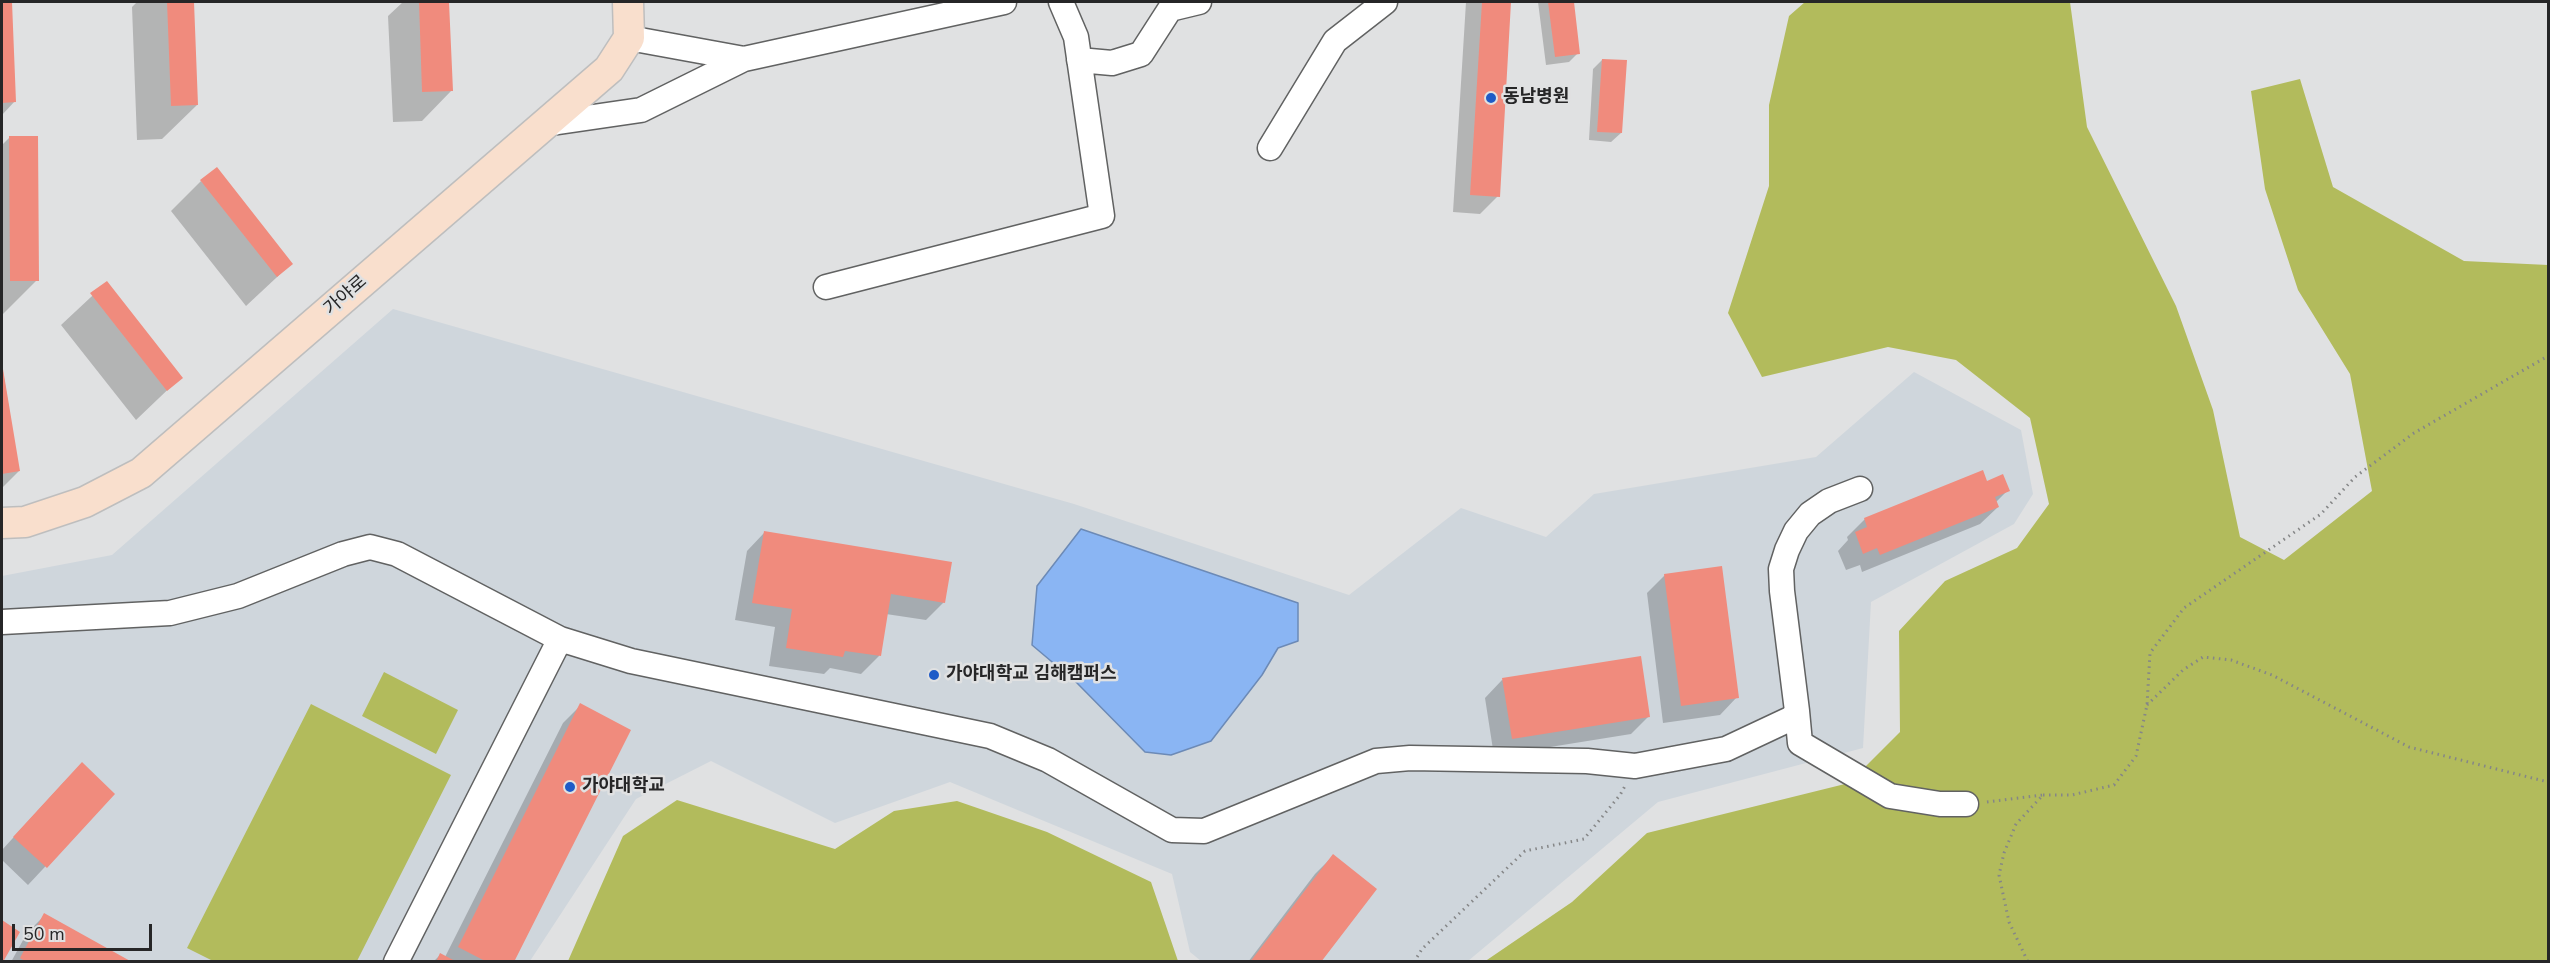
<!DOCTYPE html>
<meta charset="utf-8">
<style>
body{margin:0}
#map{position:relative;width:2550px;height:963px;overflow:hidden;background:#e0e1e2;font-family:"Nunito Sans",sans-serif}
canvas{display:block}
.frame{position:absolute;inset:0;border:3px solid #262627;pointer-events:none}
.scale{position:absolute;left:12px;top:924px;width:140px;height:27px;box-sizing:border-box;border:3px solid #262627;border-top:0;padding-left:8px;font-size:18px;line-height:21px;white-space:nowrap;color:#262627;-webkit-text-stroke:4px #e0e1e2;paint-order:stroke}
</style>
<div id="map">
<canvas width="2550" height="963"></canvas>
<div class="frame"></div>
<div class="scale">50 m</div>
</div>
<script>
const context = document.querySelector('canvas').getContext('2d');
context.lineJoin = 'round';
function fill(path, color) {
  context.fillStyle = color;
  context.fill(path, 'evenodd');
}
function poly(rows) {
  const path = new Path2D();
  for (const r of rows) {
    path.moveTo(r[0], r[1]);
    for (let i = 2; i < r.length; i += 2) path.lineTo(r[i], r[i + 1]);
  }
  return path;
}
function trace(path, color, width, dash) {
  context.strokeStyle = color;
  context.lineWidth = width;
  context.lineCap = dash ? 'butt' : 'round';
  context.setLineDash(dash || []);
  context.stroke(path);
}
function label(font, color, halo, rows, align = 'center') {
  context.font = font + ' "Nunito Sans","Noto Sans KR",sans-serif';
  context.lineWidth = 5;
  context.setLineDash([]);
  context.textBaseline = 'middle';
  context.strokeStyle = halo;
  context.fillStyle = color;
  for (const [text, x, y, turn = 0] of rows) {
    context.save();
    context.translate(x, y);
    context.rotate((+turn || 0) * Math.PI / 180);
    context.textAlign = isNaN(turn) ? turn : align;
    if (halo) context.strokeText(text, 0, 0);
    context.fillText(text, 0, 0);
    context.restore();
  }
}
fill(poly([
 [393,309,1074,504,1349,595,1461,508,1546,537,1594,494,1816,457,1914,372,2021,430,2033,494,2014,524,1871,602,1863,748,1658,802,1468,961,1201,961,1190,952,1172,874,950,782,835,823,711,761,636,799,530,961,2,962,2,576,112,555]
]), '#cfd6dc');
fill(poly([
 [1805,2,2070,2,2087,127,2176,306,2213,410,2240,537,2284,560,2372,491,2350,374,2298,290,2265,189,2251,91,2300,79,2333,187,2464,261,2548,265,2548,961,1484,962,1572,902,1647,833,1849,783,1900,732,1899,631,1945,581,2017,548,2049,504,2030,418,1956,360,1888,347,1762,377,1728,313,1769,186,1769,105,1789,16],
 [384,672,458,710,436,754,362,716],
 [311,704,451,775,357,961,213,961,187,948],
 [677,800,835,849,894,811,957,801,1047,832,1151,882,1178,961,568,961,623,836]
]), '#b2bb5c');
const water = poly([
 [1081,529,1298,603,1298,641,1278,648,1262,675,1211,741,1171,755,1145,752,1077,683,1032,645,1037,586,1081,529]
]);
fill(water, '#8ab5f3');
trace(water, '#6c8ab6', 1.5);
fill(poly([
 [2,2,11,2,15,101,2,115],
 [137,2,193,2,197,105,162,139,137,140,132,7],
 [403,2,448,2,452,90,422,121,393,122,388,16],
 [1466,2,1510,2,1498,196,1480,214,1453,212],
 [1538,2,1572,2,1578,53,1569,62,1546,65],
 [1602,60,1621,133,1611,142,1589,140,1593,69],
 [10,137,37,280,2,315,2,145],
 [201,181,291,264,246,306,171,211],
 [106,283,181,377,136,420,61,325],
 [2,365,19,471,2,488],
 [1986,483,2008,490,1996,502,1998,507,1980,524,1862,572,1860,565,1846,570,1838,551,1848,540,1847,537,1865,519],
 [764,533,944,602,926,620,886,614,879,656,861,674,830,668,824,674,769,666,775,627,735,620,747,551],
 [1665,575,1737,697,1720,715,1663,723,1647,593],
 [1502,680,1649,716,1631,734,1494,756,1485,698],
 [581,705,513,962,433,962,440,955,445,957,563,723],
 [64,782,113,794,28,885,2,860,2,850],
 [1333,856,1319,962,1248,962,1315,874],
 [45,915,129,962,11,962,27,933],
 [2,922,18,932,2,961]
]), '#0003');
fill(poly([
 [2,2,12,2,16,102,2,103],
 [167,2,194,2,198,105,171,106],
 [419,2,449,2,453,91,422,92],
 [1482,2,1511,2,1500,197,1470,195],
 [1548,2,1574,2,1580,54,1555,57],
 [1602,59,1627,60,1622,133,1597,132],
 [9,136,38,136,39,281,10,281],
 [217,167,293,264,277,277,200,180],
 [107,281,183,378,167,391,90,293],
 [2,363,20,471,2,474],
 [1983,470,1987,481,2003,474,2010,491,1995,497,1999,507,1880,555,1877,548,1863,554,1855,532,1867,527,1864,518],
 [764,531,952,562,945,603,891,594,881,656,845,651,843,657,786,648,792,609,752,603],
 [1722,566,1739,698,1681,706,1664,574],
 [1641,656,1650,717,1512,739,1502,678],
 [580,703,631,730,514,962,487,962,458,947],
 [82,762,115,794,47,868,13,837],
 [1333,854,1377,889,1321,962,1250,962],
 [44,913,132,962,26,962,20,958],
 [2,920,20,932,3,962,2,962],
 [440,953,457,962,436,962]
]), '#f08b7d');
const minor = poly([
 [629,38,744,59,1004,2],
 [1079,60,1112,63,1141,54,1170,9,1199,2],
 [545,124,641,110,744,59],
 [1270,148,1335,41,1385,2],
 [826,287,1102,216,1076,37,1061,2],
 [2,622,170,613,238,596,343,554,370,547,397,554,560,639,631,661,990,736,1048,760,1172,830,1204,831,1376,761,1410,758,1587,761,1635,766,1726,749,1792,718,1797,711,1782,591,1781,569,1787,550,1796,531,1810,514,1829,501,1860,489],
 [1797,711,1800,743,1890,796,1940,804,1966,804],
 [396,962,560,639]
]);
const major = poly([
 [2,523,25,522,85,502,141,473,609,69,629,38,628,2]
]);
trace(minor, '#616262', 27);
trace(major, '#bebebe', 33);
trace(poly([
 [2147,705,2183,670,2203,657,2231,660,2272,675,2409,747,2548,782],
 [2043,795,2072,795,2114,785,2136,756,2147,705,2150,653,2184,608,2321,514,2355,477,2414,433,2548,356],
 [1987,802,2043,795,2016,824,2004,853,1999,875,2009,922,2028,962],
 [1414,962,1422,949,1525,851,1584,839,1620,795,1625,786]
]), '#858687', 3, [1.5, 4.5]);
trace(minor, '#fff', 24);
trace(major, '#f9dfcd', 30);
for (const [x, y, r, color] of [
 [1491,98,6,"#1e5bc7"],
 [934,675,6,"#1e5bc7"],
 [570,787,6,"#1e5bc7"]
]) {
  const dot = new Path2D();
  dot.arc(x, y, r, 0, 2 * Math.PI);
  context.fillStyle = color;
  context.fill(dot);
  trace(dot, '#e0e1e2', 2);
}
label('bold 18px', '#262627', '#e0e1e2', [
 ["동남병원",1503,98],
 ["가야대학교 김해캠퍼스",946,675],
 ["가야대학교",582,787]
], 'left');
label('18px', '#262627', '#e0e1e2', [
 ["가야로",346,296,-41]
]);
</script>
